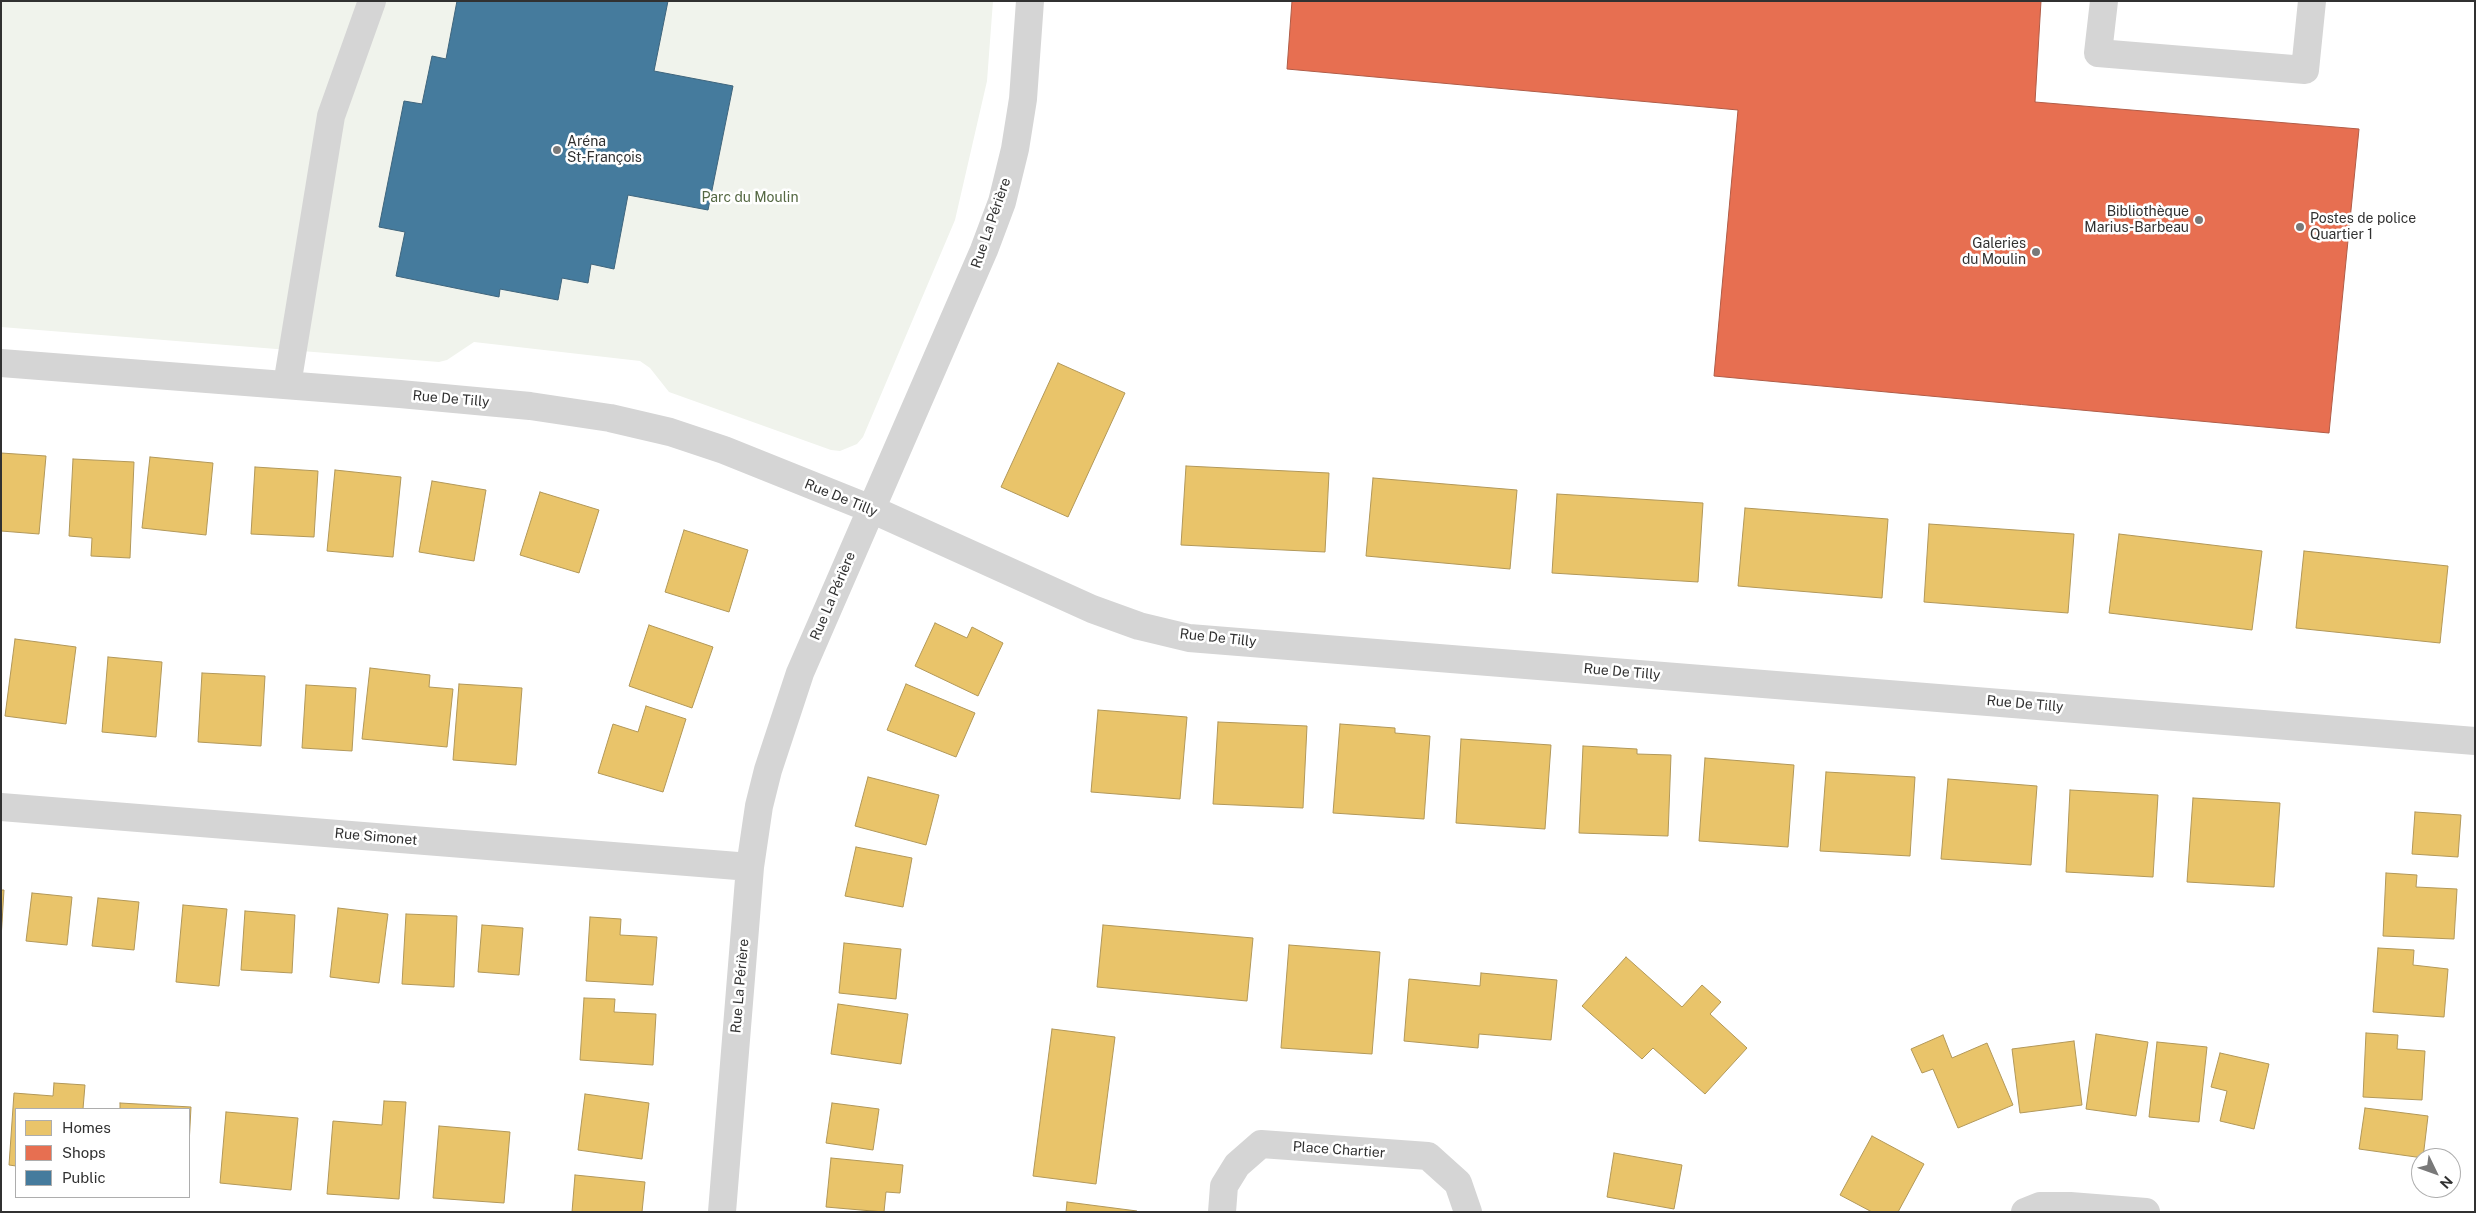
<!DOCTYPE html>
<meta charset="utf-8">
<style>
body{margin:0}
#map{position:relative;width:2476px;height:1213px;overflow:hidden;background:#fff;font-family:"Public Sans",sans-serif}
canvas{display:block}
.frame{position:absolute;inset:0;border:2px solid #313131;pointer-events:none}
.legend{position:absolute;left:15px;top:1108px;width:175px;height:90px;box-sizing:border-box;background:#fff;border:1px solid #adadad;margin:0;padding:6px 9px;list-style:none;font-size:15px;color:#313131}
.legend li{display:flex;align-items:center;gap:10px;height:25px}
.legend b{width:25px;border:1px solid #adadad}
.north{position:absolute;left:2411px;top:1148px;width:50px;height:50px;box-sizing:border-box;background:#fff;border:1px solid #adadad;border-radius:50%;rotate:132deg;font-size:14px;font-weight:700;line-height:20px;text-align:center;color:#313131}
.north::after{content:'';display:block;margin:auto;width:18px;height:22px;background:#797979;clip-path:polygon(50% 0,100% 100%,50% 72%,0 100%)}
</style>
<div id="map">
<canvas width="2476" height="1213"></canvas>
<div class="frame"></div>
<ul class="legend">
<li><b style="height:14px;background:#e9c46a"></b>Homes</li>
<li><b style="height:14px;background:#e76f51"></b>Shops</li>
<li><b style="height:14px;background:#457b9d"></b>Public</li>
</ul>
<div class="north">N</div>
</div>
<script>
const context = document.querySelector('canvas').getContext('2d');
context.lineJoin = 'round';
function fill(path, color) {
  context.fillStyle = color;
  context.fill(path, 'evenodd');
}
function poly(rows) {
  const path = new Path2D();
  for (const r of rows) {
    path.moveTo(r[0], r[1]);
    for (let i = 2; i < r.length; i += 2) path.lineTo(r[i], r[i + 1]);
  }
  return path;
}
function trace(path, color, width, dash) {
  context.strokeStyle = color;
  context.lineWidth = width;
  context.lineCap = dash ? 'butt' : 'round';
  context.setLineDash(dash || []);
  context.stroke(path);
}
function label(font, color, halo, rows, align = 'center') {
  context.font = font + ' "Public Sans",sans-serif';
  context.lineWidth = 5;
  context.setLineDash([]);
  context.textBaseline = 'middle';
  context.strokeStyle = halo;
  context.fillStyle = color;
  for (const [text, x, y, turn = 0] of rows) {
    context.save();
    context.translate(x, y);
    context.rotate((+turn || 0) * Math.PI / 180);
    context.textAlign = isNaN(turn) ? turn : align;
    if (halo) context.strokeText(text, 0, 0);
    context.fillText(text, 0, 0);
    context.restore();
  }
}
fill(poly([
 [1,1,993,1,987,81,955,220,863,437,857,444,840,451,831,450,669,392,650,368,640,361,474,342,447,360,439,362,1,327]
]), '#f0f3ec');
const homes = poly([
 [1058,363,1125,393,1068,517,1001,487,1058,363],
 [1,453,46,456,39,534,1,531,1,453],
 [150,457,213,463,206,535,142,528,150,457],
 [73,459,134,462,130,558,91,556,92,538,69,536,73,459],
 [1186,466,1329,473,1325,552,1181,545,1186,466],
 [255,467,318,471,314,537,251,534,255,467],
 [335,470,401,477,393,557,327,551,335,470],
 [1373,478,1517,490,1510,569,1366,556,1373,478],
 [432,481,486,490,474,561,419,552,432,481],
 [540,492,599,510,579,573,520,555,540,492],
 [1557,494,1703,503,1698,582,1552,573,1557,494],
 [1745,508,1888,519,1882,598,1738,586,1745,508],
 [1929,524,2074,534,2068,613,1924,602,1929,524],
 [684,530,748,550,729,612,665,592,684,530],
 [2119,534,2262,551,2252,630,2109,613,2119,534],
 [2304,551,2448,566,2440,643,2296,628,2304,551],
 [935,623,967,638,972,627,1003,643,978,696,915,666,935,623],
 [649,625,713,647,692,708,629,686,649,625],
 [15,639,76,647,66,724,5,716,15,639],
 [108,657,162,662,156,737,102,732,108,657],
 [370,668,430,675,429,687,453,689,447,747,362,739,370,668],
 [202,673,265,676,261,746,198,742,202,673],
 [459,684,522,688,516,765,453,760,459,684],
 [906,684,975,713,956,757,887,730,906,684],
 [306,685,356,688,352,751,302,748,306,685],
 [646,706,686,719,663,792,598,773,613,724,638,732,646,706],
 [1098,710,1187,717,1180,799,1091,792,1098,710],
 [1218,722,1307,726,1303,808,1213,804,1218,722],
 [1340,724,1395,728,1395,733,1430,736,1424,819,1333,813,1340,724],
 [1461,739,1551,745,1545,829,1456,823,1461,739],
 [1583,746,1637,749,1637,754,1671,755,1668,836,1579,833,1583,746],
 [1705,758,1794,765,1788,847,1699,841,1705,758],
 [1826,772,1915,777,1910,856,1820,851,1826,772],
 [868,777,939,795,926,845,855,826,868,777],
 [1948,779,2037,786,2031,865,1941,859,1948,779],
 [2070,790,2158,795,2153,877,2066,872,2070,790],
 [2193,798,2280,803,2274,887,2187,882,2193,798],
 [2415,812,2461,815,2458,857,2412,854,2415,812],
 [856,847,912,858,903,907,845,896,856,847],
 [2386,873,2417,875,2416,887,2457,889,2454,939,2383,936,2386,873],
 [1,890,4,890,1,939,1,890],
 [32,893,72,897,67,945,26,941,32,893],
 [98,898,139,902,134,950,92,946,98,898],
 [183,905,227,909,219,986,176,982,183,905],
 [338,908,388,914,379,983,330,977,338,908],
 [245,911,295,915,292,973,241,970,245,911],
 [406,914,457,916,454,987,402,984,406,914],
 [590,917,621,919,620,935,657,937,653,985,586,981,590,917],
 [482,925,523,928,519,975,478,972,482,925],
 [1103,925,1253,938,1247,1001,1097,987,1103,925],
 [844,943,901,949,896,999,839,993,844,943],
 [1289,945,1380,952,1372,1054,1281,1048,1289,945],
 [2378,948,2414,950,2413,965,2448,969,2444,1017,2373,1012,2378,948],
 [1626,957,1682,1007,1702,985,1721,1002,1710,1014,1747,1048,1705,1094,1653,1048,1642,1059,1582,1006,1626,957],
 [1481,973,1557,980,1551,1040,1479,1034,1478,1048,1404,1041,1409,979,1480,986,1481,973],
 [584,998,615,999,614,1012,656,1014,653,1065,580,1060,584,998],
 [838,1004,908,1014,901,1064,831,1054,838,1004],
 [1052,1029,1115,1037,1096,1184,1033,1176,1052,1029],
 [2366,1033,2398,1035,2397,1049,2425,1051,2422,1100,2363,1097,2366,1033],
 [2096,1034,2148,1042,2136,1116,2086,1109,2096,1034],
 [1943,1035,1952,1058,1987,1043,2013,1105,1958,1128,1933,1069,1922,1073,1911,1049,1943,1035],
 [2074,1041,2082,1105,2020,1113,2012,1049,2074,1041],
 [2157,1042,2207,1047,2199,1122,2149,1117,2157,1042],
 [2220,1053,2269,1064,2254,1129,2220,1121,2227,1091,2211,1087,2220,1053],
 [54,1083,85,1085,83,1109,16,1109,16,1166,9,1165,14,1093,53,1096,54,1083],
 [585,1094,649,1103,642,1159,578,1150,585,1094],
 [384,1101,406,1102,399,1199,327,1194,333,1121,382,1125,384,1101],
 [120,1103,191,1107,189,1145,189,1109,120,1109,120,1103],
 [832,1103,879,1109,873,1150,826,1143,832,1103],
 [2365,1108,2428,1116,2423,1158,2359,1149,2365,1108],
 [226,1112,298,1118,291,1190,220,1183,226,1112],
 [439,1126,510,1132,504,1203,433,1198,439,1126],
 [1872,1136,1924,1164,1898,1212,1872,1212,1840,1195,1872,1136],
 [1614,1153,1682,1165,1674,1209,1607,1197,1614,1153],
 [831,1158,903,1165,900,1193,886,1192,884,1212,826,1207,831,1158],
 [575,1175,645,1182,642,1212,572,1212,575,1175],
 [1067,1202,1137,1211,1137,1212,1066,1212,1067,1202]
]);
fill(homes, '#e9c46a');
trace(homes, '#b29859', 1);
const shops = poly([
 [1292,1,2041,1,2035,102,2359,129,2329,433,1714,376,1738,110,1287,69,1292,1]
]);
fill(shops, '#e76f51');
trace(shops, '#b05c47', 1);
const public = poly([
 [457,1,668,1,654,71,733,86,708,210,628,195,614,269,591,264,588,283,562,278,558,300,500,289,499,297,396,276,405,232,379,227,404,101,422,104,432,56,446,59,457,1]
]);
fill(public, '#457b9d');
trace(public, '#3f657d', 1);
trace(poly([
 [2104,1,2098,53,2305,70,2312,1],
 [1,363,400,394,530,406,610,418,670,432,724,450,871,509,1092,609,1139,626,1189,638,2475,741],
 [287,385,331,116,372,1],
 [1,807,750,867],
 [722,1212,750,867,759,806,768,770,800,673,984,250,1002,202,1015,149,1023,99,1030,1],
 [1222,1212,1224,1186,1237,1165,1261,1144,1428,1156,1458,1183,1468,1212],
 [2025,1212,2040,1206,2070,1206,2146,1212]
]), '#d5d5d5', 28);
for (const [x, y, r, color] of [
 [557,150,5,"#797979"],
 [2199,220,5,"#797979"],
 [2300,227,5,"#797979"],
 [2036,252,5,"#797979"]
]) {
  const dot = new Path2D();
  dot.arc(x, y, r, 0, 2 * Math.PI);
  context.fillStyle = color;
  context.fill(dot);
  trace(dot, '#fff', 2);
}
label('14px', '#313131', '#fff', [
 ["Aréna",567,142],
 ["St-François",567,158],
 ["Bibliothèque",2189,212,"right"],
 ["Marius-Barbeau",2189,228,"right"],
 ["Postes de police",2310,219],
 ["Quartier 1",2310,235],
 ["Galeries",2026,244,"right"],
 ["du Moulin",2026,260,"right"]
], 'left');
label('14px', '#546842', '#fff', [
 ["Parc du Moulin",750,198]
]);
label('14px', '#313131', '#fff', [
 ["Rue La Périère",991,223,-71],
 ["Rue De Tilly",451,399,5],
 ["Rue De Tilly",841,498,22],
 ["Rue La Périère",833,596,-67],
 ["Rue De Tilly",1218,638,6],
 ["Rue De Tilly",1622,672,5],
 ["Rue De Tilly",2025,704,5],
 ["Rue Simonet",376,837,5],
 ["Rue La Périère",740,986,-85],
 ["Place Chartier",1339,1150,4]
]);
</script>
